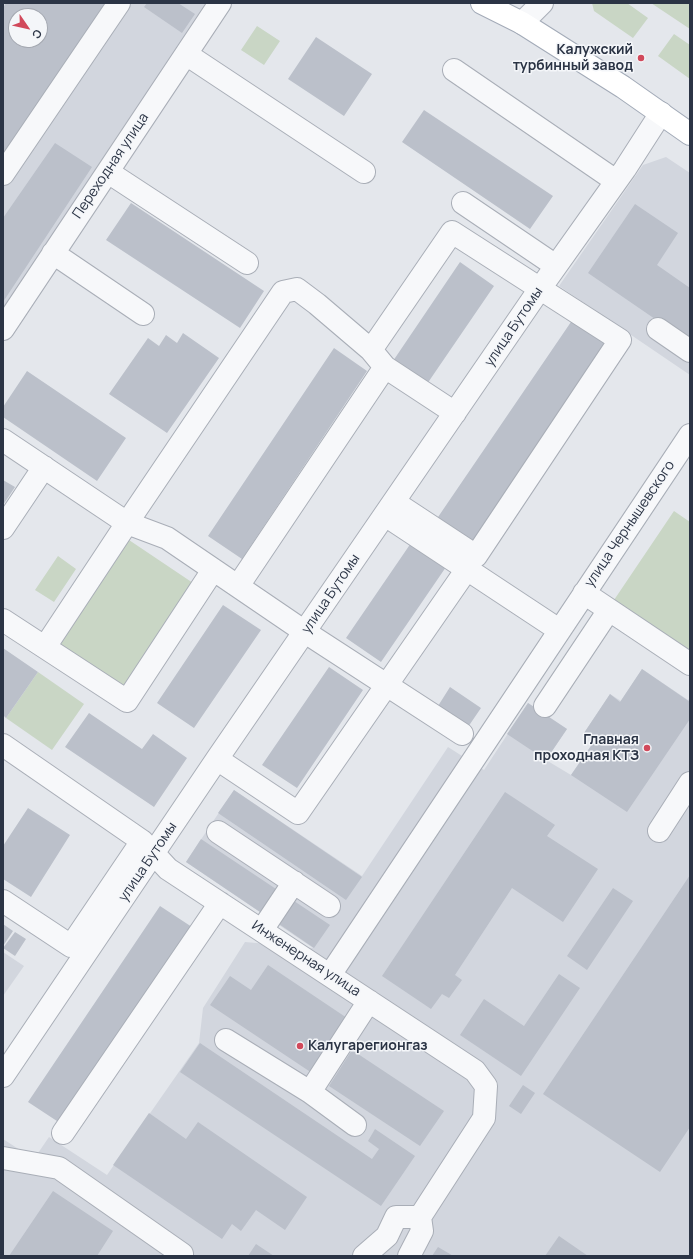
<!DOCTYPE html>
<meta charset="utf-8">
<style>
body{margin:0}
#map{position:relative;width:693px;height:1259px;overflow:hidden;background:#e4e7ec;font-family:Manrope,sans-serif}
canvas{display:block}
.frame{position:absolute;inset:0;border:4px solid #2b3445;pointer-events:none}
.north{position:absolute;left:8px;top:8px;width:40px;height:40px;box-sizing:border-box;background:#f4f6f9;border:1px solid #a4a8b1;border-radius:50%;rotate:124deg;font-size:11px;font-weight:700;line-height:16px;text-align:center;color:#2b3445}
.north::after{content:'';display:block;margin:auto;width:14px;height:18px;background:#d1495b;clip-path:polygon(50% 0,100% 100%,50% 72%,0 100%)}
</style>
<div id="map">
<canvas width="693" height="1259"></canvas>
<div class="frame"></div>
<div class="north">С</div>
</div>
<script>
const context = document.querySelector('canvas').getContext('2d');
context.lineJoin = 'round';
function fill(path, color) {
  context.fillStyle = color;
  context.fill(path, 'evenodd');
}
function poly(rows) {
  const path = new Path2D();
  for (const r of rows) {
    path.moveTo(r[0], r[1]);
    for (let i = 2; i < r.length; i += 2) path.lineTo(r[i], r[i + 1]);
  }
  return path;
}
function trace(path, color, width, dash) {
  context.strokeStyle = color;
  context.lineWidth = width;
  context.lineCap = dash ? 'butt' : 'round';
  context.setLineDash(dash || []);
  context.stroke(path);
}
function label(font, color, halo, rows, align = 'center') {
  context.font = font + ' Manrope,sans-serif';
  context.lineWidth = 3;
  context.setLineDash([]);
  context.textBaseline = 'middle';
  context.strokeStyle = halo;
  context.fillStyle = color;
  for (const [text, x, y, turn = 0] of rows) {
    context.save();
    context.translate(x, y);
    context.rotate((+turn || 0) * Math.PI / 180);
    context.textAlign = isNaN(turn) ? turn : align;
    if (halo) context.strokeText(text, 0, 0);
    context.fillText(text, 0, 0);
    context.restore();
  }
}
fill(poly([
 [3,3,211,3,3,317],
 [16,16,40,16,40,40,16,40],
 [666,157,690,173,690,375,559,286,643,165],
 [642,669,688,700,690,698,690,1256,3,1256,3,1139,34,1159,49,1137,107,1175,199,1043,203,1008,245,942,313,948,186,862,234,790,362,876,448,747,484,770,528,703,567,729,546,760,571,775,595,740,584,733,610,694,621,701],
 [3,952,24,966,3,996]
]), '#d2d6de');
fill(poly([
 [592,3,627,3,648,18,633,38,594,11],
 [651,3,690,3,690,29],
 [257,26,280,41,264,65,241,50],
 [674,34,690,45,690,79,658,56],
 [674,511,690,522,690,655,612,603],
 [129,540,193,583,122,689,58,646],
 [58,556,76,569,54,602,35,590],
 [38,672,84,704,52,750,6,718]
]), '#c9d6c5');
fill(poly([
 [6,3,105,3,3,156,3,8],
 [16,16,40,16,40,40,16,40],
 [147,3,178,3,195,14,182,33,144,7],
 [316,37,372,74,344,116,288,79],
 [424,110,553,196,530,229,402,142],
 [55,143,92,167,3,302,3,218],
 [131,203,264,291,240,328,106,240],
 [635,204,678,233,657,265,690,288,690,343,588,273],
 [460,262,494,286,427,384,393,361],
 [573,319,610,344,472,545,436,520],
 [183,333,219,358,167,433,109,394,148,338,159,346,166,335,177,343],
 [334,348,367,371,242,559,208,536],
 [27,371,126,438,97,481,3,417,3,407],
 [3,480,15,487,3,505],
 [411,543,446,567,381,662,346,638],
 [223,605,261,630,194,728,157,703],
 [3,648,38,672,6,718,3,715],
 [329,667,363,690,297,788,262,765],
 [642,669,690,702,690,719,627,812,571,775,595,740,584,733,610,694,620,702],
 [450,687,481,708,468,727,438,706],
 [528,703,567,729,546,760,507,734],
 [89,713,142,749,153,734,187,758,154,807,65,747],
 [234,790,362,877,346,900,218,813],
 [505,792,555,825,547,836,598,869,563,922,512,888,455,975,462,980,449,998,442,994,431,1009,382,976],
 [28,808,70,835,31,897,3,879,3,846],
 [201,839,279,891,263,914,186,862],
 [690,875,690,1127,660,1172,543,1094],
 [613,888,633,901,587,970,567,956],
 [291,899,330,925,314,948,276,922],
 [160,906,195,929,63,1125,28,1102],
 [3,924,13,931,3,946],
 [15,932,26,939,15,956,3,948],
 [268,965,347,1018,312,1073,210,1005,230,976,251,990],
 [559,974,580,988,521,1076,460,1035,484,999,524,1026],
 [200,1043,372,1159,379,1149,368,1141,375,1129,415,1156,381,1206,180,1072],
 [352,1050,444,1111,420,1146,329,1086],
 [523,1085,535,1093,521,1114,509,1106],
 [149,1113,186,1139,198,1122,307,1197,285,1230,256,1210,241,1231,232,1224,222,1239,113,1165],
 [53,1191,113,1231,97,1256,9,1256],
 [559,1236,588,1256,545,1256],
 [256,1244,274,1256,248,1256],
 [438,1247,450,1254,453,1256,432,1256]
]), '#bbc0ca');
const minor = poly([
 [522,23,542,3],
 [186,54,364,172],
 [454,70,616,181],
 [108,172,247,263],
 [3,174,119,3],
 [463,203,556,266],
 [53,253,143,314],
 [3,329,220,3],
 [658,329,690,351],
 [371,350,452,232,620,340,476,556,394,502],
 [3,440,127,523,167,538,305,632,462,734],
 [385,515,559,630],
 [3,528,44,467],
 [238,586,385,367],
 [584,593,690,664],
 [3,620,127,701,213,570],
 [45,647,127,523,283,292,297,289,317,304,371,350,385,367,455,413],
 [545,706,609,610],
 [3,745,142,841,168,869,475,1071,486,1086,484,1118,420,1217],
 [217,759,298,813,467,569],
 [659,831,690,783],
 [218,832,329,906],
 [3,901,71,946,142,841],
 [262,930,294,882],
 [330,975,690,435],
 [226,1040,310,1092],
 [3,1076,217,759,539,290,625,169,661,113],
 [355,1125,310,1092,369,1001],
 [63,1133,220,903],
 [3,1158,59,1168,182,1254],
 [364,1256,387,1236,396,1217,420,1217,422,1231,409,1256]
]);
const major = poly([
 [482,3,522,23,623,87,690,134]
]);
trace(minor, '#a9aeb7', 24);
trace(major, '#a3abb8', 24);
trace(minor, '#f7f8fa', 22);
trace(major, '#fff', 22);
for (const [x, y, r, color] of [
 [641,58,4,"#d1495b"],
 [647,748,4,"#d1495b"],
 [300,1046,4,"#d1495b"]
]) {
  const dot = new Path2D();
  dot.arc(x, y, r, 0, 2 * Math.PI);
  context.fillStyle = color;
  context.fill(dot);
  trace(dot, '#f4f6f9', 1.5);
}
label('bold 14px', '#2b3445', '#f4f6f9', [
 ["Калужский",633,50],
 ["турбинный завод",633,66],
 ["Главная",639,740],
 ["проходная КТЗ",639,756],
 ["Калугарегионгаз",308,1046,"left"]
], 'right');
label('14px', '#2b3445', '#f4f6f9', [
 ["Переходная улица",111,166,-56],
 ["улица Бутомы",514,327,-56],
 ["улица Чернышевского",630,524,-56],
 ["улица Бутомы",331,594,-56],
 ["улица Бутомы",148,862,-56],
 ["Инженерная улица",306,959,33]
]);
</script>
